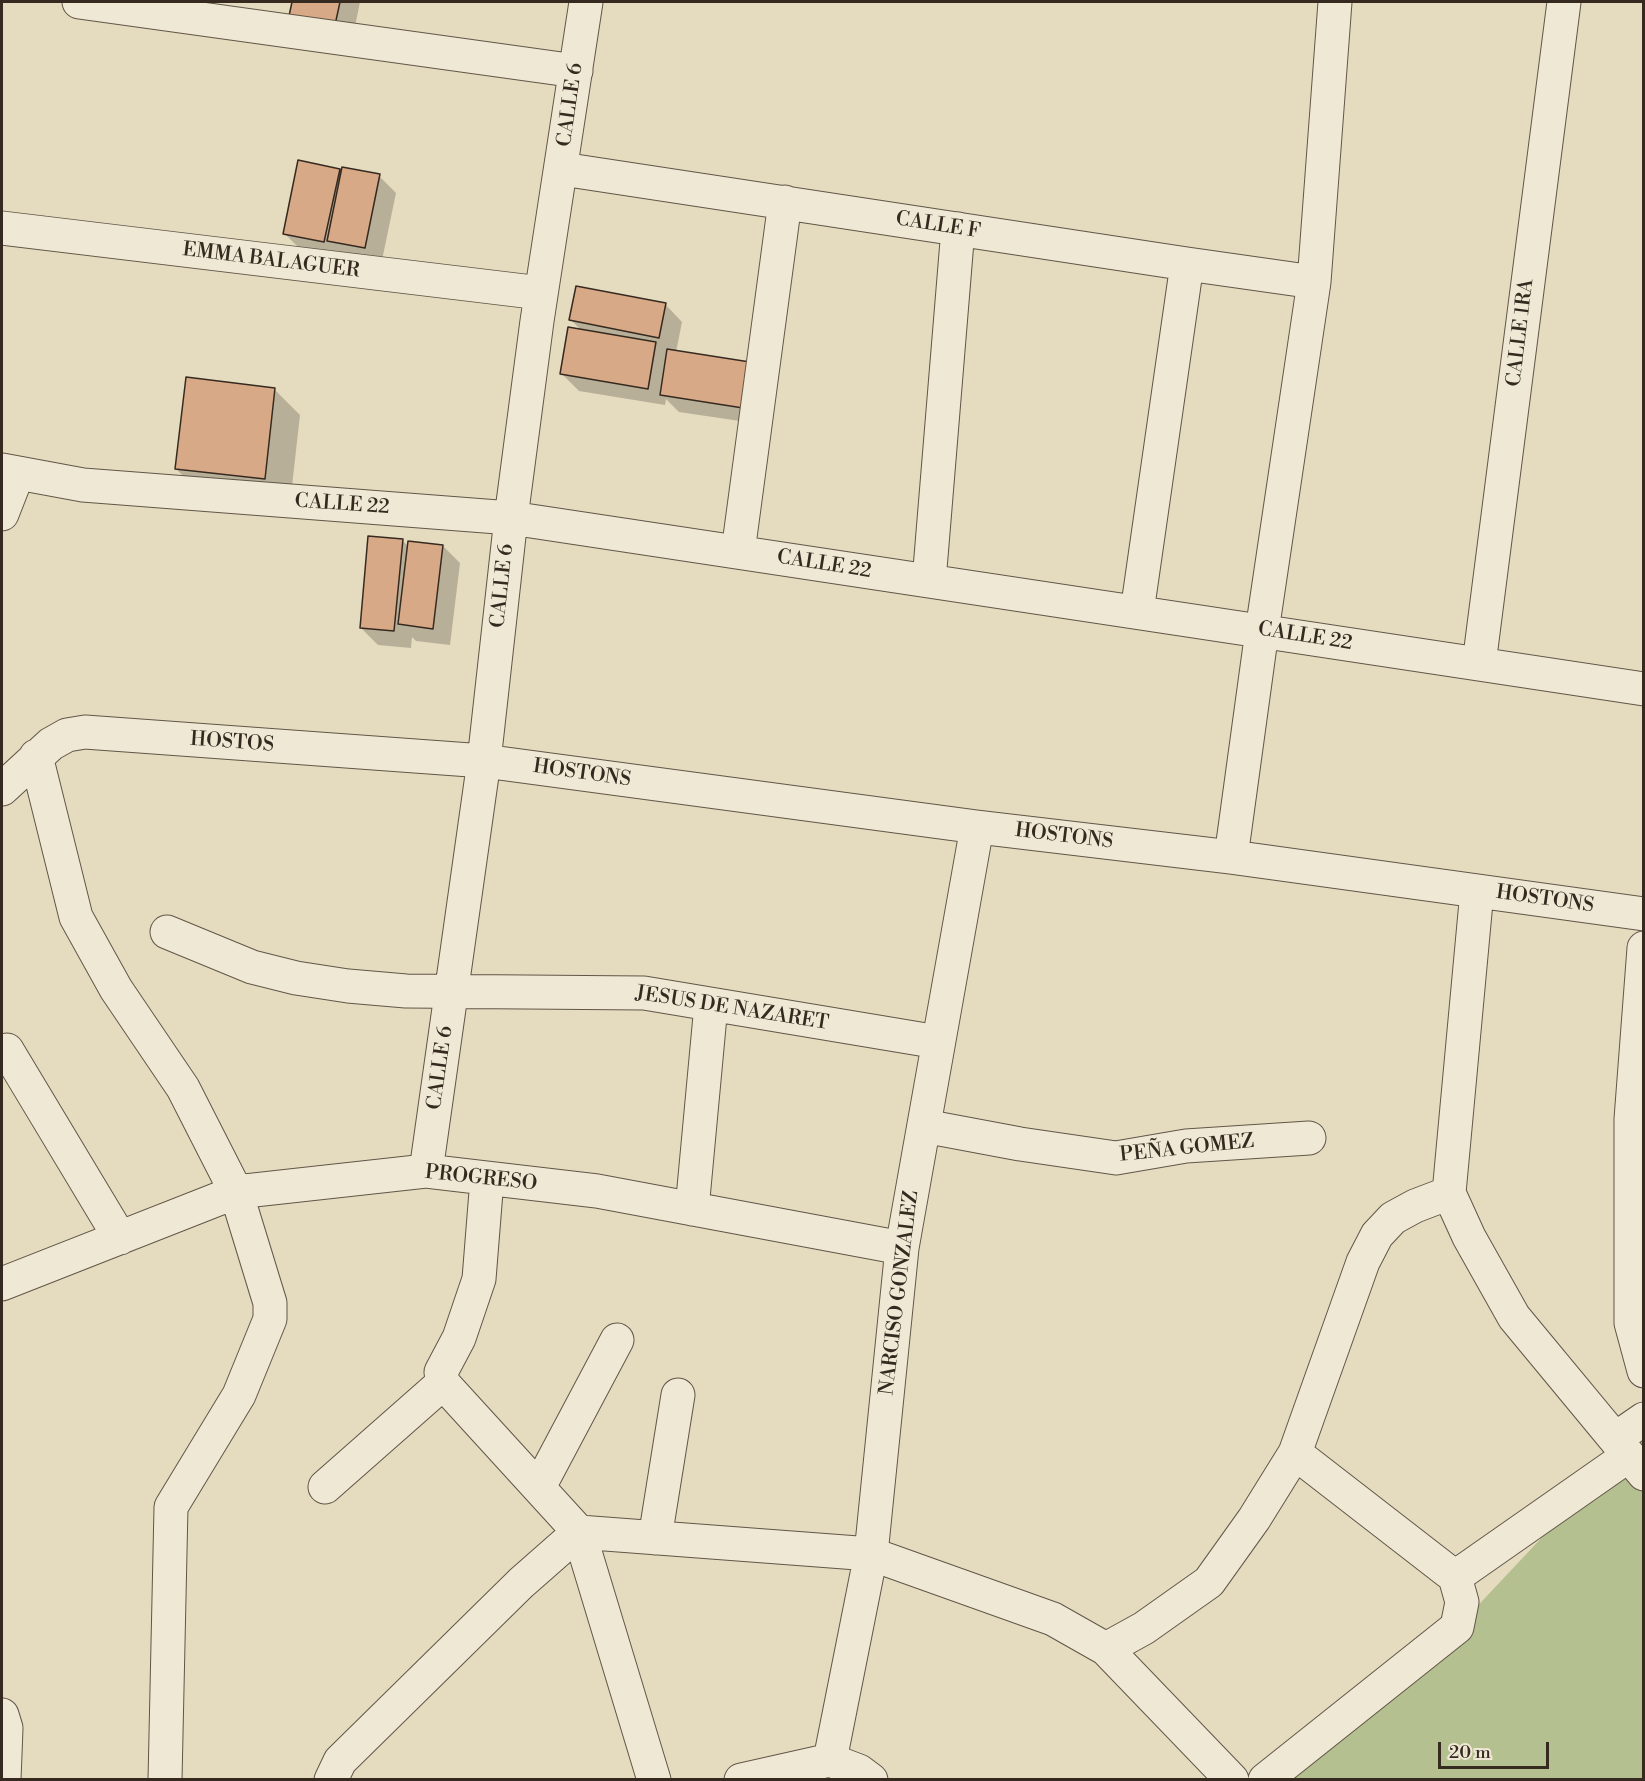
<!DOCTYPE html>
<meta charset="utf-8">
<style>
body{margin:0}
#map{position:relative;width:1645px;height:1781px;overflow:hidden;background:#e5dbbe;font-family:"Libre Bodoni",serif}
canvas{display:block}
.frame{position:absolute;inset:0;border:3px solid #362a20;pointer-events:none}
.scale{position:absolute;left:1438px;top:1742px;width:111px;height:27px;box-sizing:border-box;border:3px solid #362a20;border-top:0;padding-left:8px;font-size:18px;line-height:21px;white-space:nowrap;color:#362a20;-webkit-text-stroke:4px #eee8d5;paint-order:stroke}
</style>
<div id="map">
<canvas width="1645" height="1781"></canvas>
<div class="frame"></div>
<div class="scale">20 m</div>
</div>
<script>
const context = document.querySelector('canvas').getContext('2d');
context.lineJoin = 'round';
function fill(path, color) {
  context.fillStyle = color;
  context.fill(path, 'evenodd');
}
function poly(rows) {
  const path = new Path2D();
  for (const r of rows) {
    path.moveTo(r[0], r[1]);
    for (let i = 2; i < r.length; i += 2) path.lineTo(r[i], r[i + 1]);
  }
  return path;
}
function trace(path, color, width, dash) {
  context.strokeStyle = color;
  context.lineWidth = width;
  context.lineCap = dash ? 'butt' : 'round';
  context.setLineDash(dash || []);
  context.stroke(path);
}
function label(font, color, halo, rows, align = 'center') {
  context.font = font + ' "Libre Bodoni",serif';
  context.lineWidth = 4.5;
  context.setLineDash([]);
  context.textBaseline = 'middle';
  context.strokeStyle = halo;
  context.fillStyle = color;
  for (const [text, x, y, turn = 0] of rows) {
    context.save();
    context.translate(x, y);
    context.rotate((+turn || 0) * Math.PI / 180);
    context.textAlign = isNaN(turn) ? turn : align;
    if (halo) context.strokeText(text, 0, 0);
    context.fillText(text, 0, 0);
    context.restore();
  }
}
fill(poly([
 [1643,1430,1643,1779,1293,1780,1389,1700]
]), '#b5c091');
fill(poly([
 [293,2,360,2,352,41,290,16],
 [339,170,342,174,379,176,396,193,381,265,301,250,284,233],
 [665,304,682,322,676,352,749,363,760,424,679,412,666,399,665,405,579,391,561,373,582,331,571,320],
 [274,389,300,415,290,504,202,494,176,469],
 [402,540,409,547,443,546,460,563,450,645,416,641,412,637,411,648,378,645,361,628]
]), '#0003');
const building = poly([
 [292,2,340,2,335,25,289,16,292,2],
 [298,160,340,169,324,242,283,234,298,160],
 [342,167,380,174,365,248,327,241,342,167],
 [576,286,666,303,659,338,569,320,576,286],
 [568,327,656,342,648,389,560,374,568,327],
 [667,349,750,362,743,408,660,395,667,349],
 [186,377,275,388,265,479,175,469,186,377],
 [368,536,403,539,394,631,360,628,368,536],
 [408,541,443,545,433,629,398,624,408,541]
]);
fill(building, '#d8a987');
trace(building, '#362a20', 1.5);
const street = poly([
 [79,2,576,71],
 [562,169,1187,264,1314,282],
 [2,228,541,293],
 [2,470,83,485,511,518,1644,689],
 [2,514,18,473],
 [738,552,785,202],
 [929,581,958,229],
 [1137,612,1187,264],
 [1479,664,1564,2],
 [36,756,76,917,116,989,183,1088,236,1192,270,1303,270,1319,239,1395,171,1507,165,1780],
 [2,789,51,744,67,735,85,732,484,761,977,827,1231,857,1644,914],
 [1231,857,1262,631,1314,282,1335,2],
 [1477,891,1449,1193,1469,1237,1514,1317,1644,1474],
 [167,932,252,967,296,978,348,986,406,991,644,993,938,1042],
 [1644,948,1631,1119,1631,1323,1644,1371],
 [7,1050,120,1238],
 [924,1126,1020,1144,1116,1158,1186,1146,1309,1138],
 [426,1171,484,761,511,518,537,321,586,2],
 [487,1179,479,1279,459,1338,441,1372,443,1383,579,1532,654,1780],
 [692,1209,711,1005],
 [2,1284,236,1192,426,1171,597,1191,902,1248],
 [1615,1439,1644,1419],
 [1295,1453,1455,1577],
 [325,1487,443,1383],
 [539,1487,617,1340],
 [655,1538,678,1395],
 [1455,1577,1628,1456],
 [1106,1649,1232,1780],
 [2,1715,6,1728,4,1780],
 [830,1760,871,1554,902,1248,977,827],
 [331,1780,340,1761,521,1583,579,1532,871,1554,1053,1619,1106,1649,1144,1628,1209,1582,1254,1519,1295,1453,1363,1262,1377,1235,1393,1218,1415,1206,1449,1193],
 [741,1780,830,1760,859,1771,871,1780],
 [1265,1780,1457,1627,1462,1602,1455,1577]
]);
trace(street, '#625648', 35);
trace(street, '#eee8d5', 33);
label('20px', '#362a20', '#eee8d5', [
 ["CALLE 6",571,105,-82],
 ["CALLE F",938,226,9],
 ["EMMA BALAGUER",271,261,7],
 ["CALLE 1RA",1521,333,-83],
 ["CALLE 22",342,505,4],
 ["CALLE 22",824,565,9],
 ["CALLE 6",503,586,-84],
 ["CALLE 22",1305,637,9],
 ["HOSTOS",232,743,4],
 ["HOSTONS",582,774,8],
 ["HOSTONS",1064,837,7],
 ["HOSTONS",1545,900,8],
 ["JESUS DE NAZARET",732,1009,9],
 ["CALLE 6",441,1068,-82],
 ["PEÑA GOMEZ",1187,1149,-6],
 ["PROGRESO",481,1179,6],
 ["NARCISO GONZALEZ",900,1293,-83]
]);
</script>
